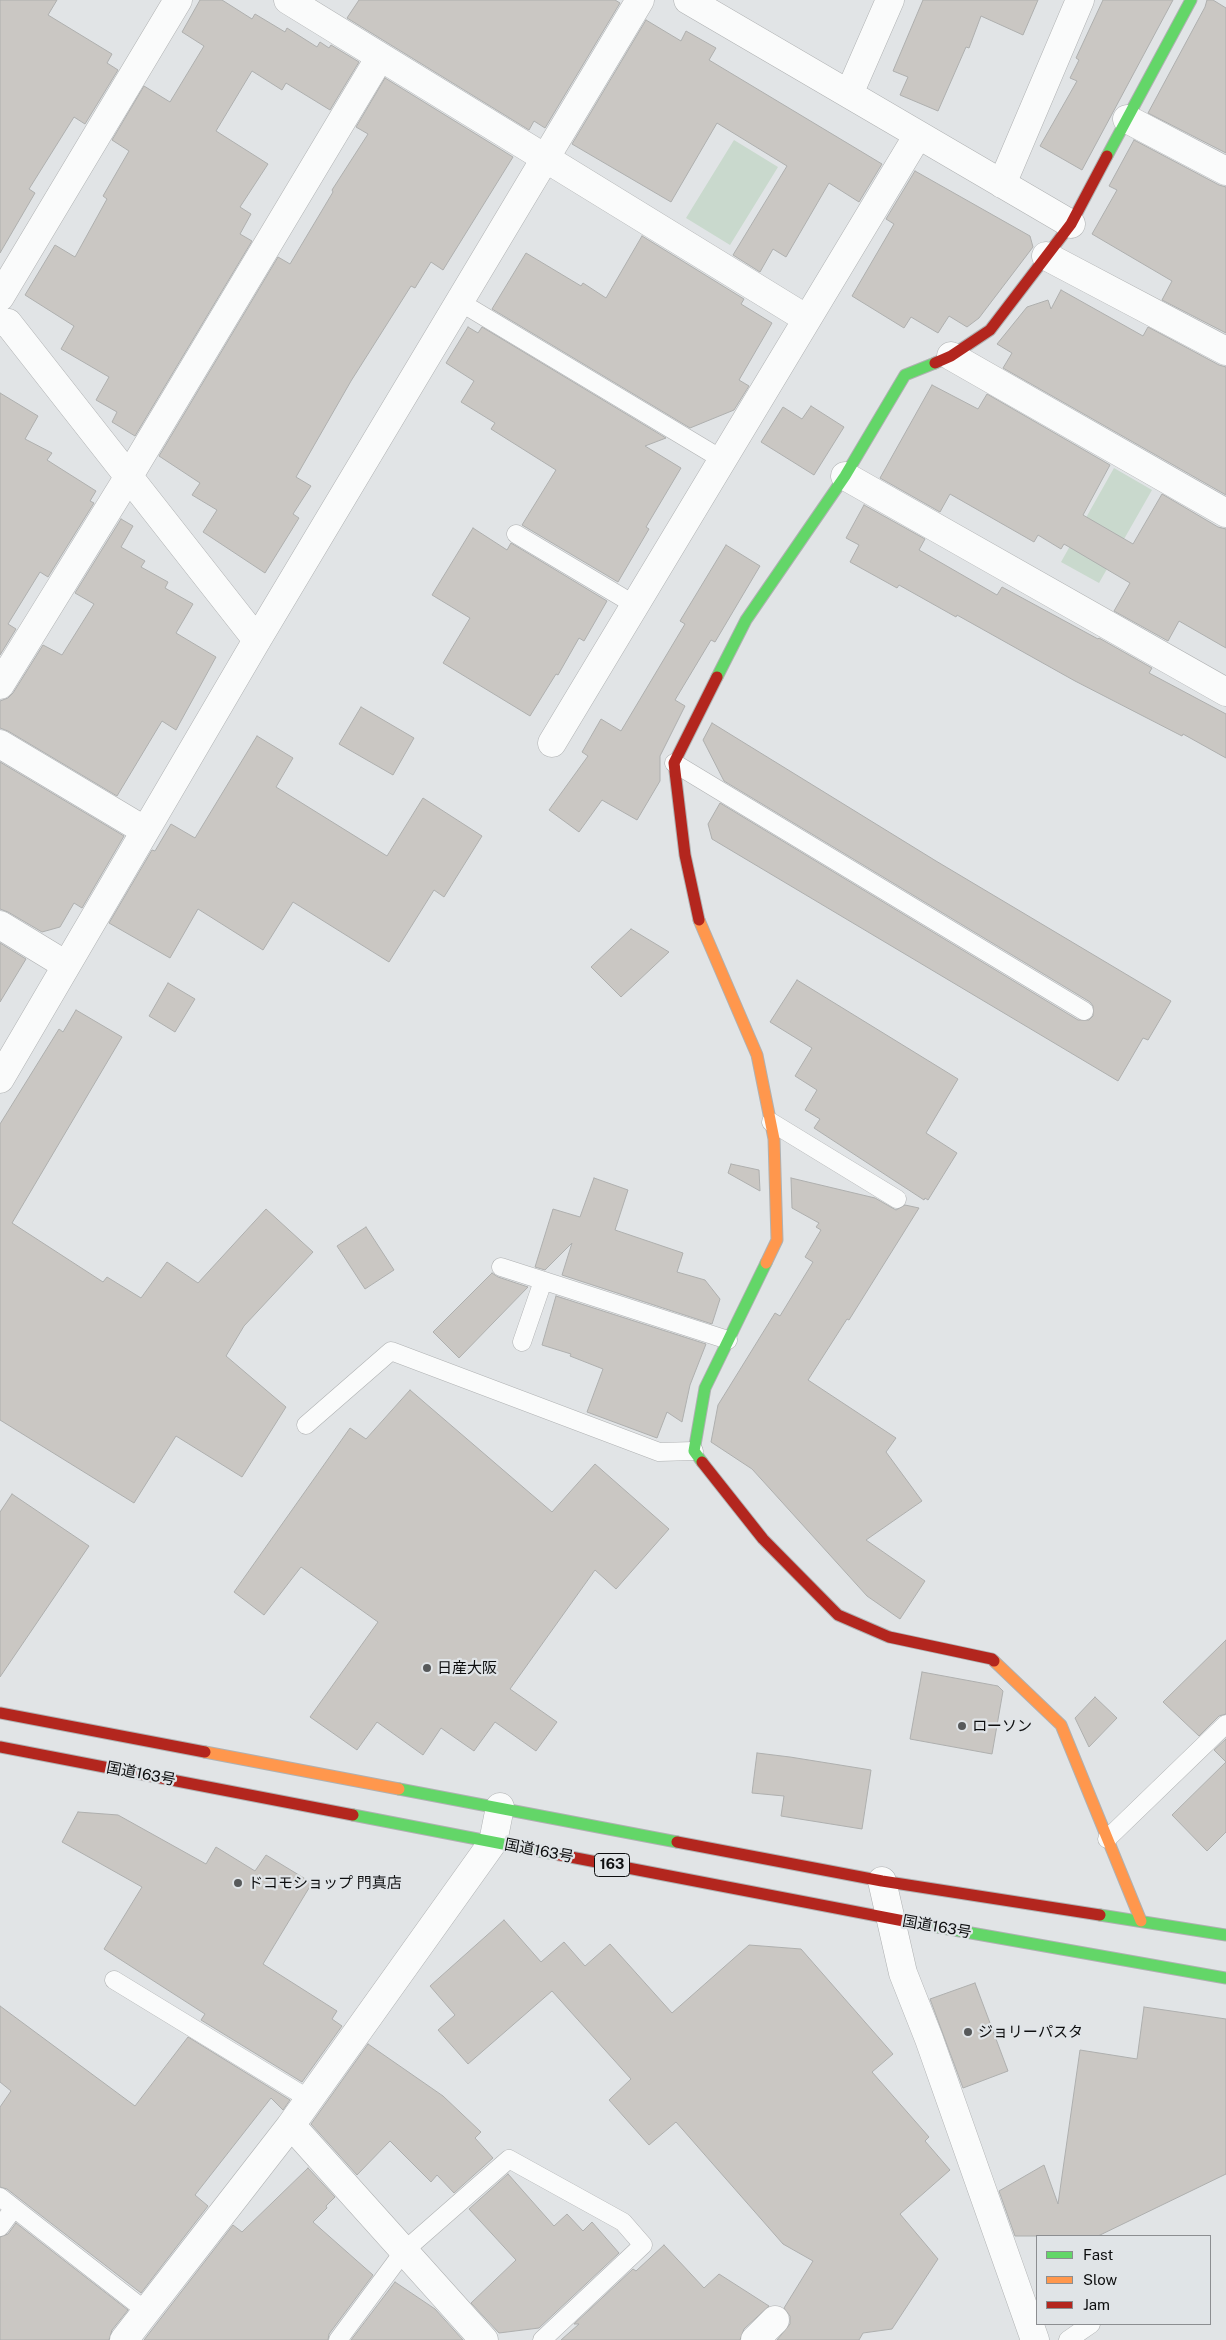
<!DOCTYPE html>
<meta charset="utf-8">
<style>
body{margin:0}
#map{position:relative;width:1226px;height:2340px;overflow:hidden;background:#e1e4e6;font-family:"Public Sans",sans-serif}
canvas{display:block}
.legend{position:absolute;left:1036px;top:2235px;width:175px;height:90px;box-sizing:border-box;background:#e0e4e7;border:1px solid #8c8e91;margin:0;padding:6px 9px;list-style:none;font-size:15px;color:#0d0e0f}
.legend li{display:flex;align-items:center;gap:10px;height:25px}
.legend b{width:25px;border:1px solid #8c8e91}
</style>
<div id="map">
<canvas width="1226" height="2340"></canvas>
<ul class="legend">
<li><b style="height:6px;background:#63d668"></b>Fast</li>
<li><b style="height:6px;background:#ff974d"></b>Slow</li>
<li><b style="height:6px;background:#b3261e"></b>Jam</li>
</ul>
</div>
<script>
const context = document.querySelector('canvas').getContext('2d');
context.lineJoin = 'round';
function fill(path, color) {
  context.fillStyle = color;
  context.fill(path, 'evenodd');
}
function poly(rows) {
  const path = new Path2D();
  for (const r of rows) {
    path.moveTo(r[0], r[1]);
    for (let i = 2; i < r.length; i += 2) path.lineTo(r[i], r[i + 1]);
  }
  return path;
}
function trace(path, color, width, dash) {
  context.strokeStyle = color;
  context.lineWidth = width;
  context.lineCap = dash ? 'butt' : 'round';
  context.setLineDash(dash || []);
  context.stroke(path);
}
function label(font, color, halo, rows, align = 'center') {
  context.font = font + ' "Public Sans","Noto Sans JP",sans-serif';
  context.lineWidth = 4.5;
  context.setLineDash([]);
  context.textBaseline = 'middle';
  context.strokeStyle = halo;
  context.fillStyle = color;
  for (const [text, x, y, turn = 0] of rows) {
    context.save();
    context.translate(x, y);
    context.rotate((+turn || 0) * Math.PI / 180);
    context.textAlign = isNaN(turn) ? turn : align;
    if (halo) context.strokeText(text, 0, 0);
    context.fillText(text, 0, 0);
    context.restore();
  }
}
fill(poly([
 [734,140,778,167,730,245,686,218],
 [1114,468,1152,490,1099,583,1061,562]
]), '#c9d9cd');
const building = poly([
 [0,0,57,0,48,15,112,54,107,63,118,70,85,124,74,117,29,189,35,193,0,253,0,0],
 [200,0,222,0,252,19,255,14,285,32,287,28,317,47,320,42,329,48,331,45,359,62,330,110,286,83,282,90,252,71,216,131,268,164,240,207,251,214,240,234,252,241,135,436,112,422,117,412,96,400,109,377,61,349,74,326,25,295,55,245,75,257,107,199,103,196,129,151,112,140,144,86,170,102,204,46,182,32,200,0],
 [359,0,615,0,620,3,545,128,534,121,529,130,347,18,359,0],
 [923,0,1038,0,1023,35,981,16,969,48,966,47,938,111,900,95,908,77,893,71,923,0],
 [1103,0,1173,0,1082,170,1040,146,1077,81,1070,78,1079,60,1076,58,1103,0],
 [1207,0,1213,0,1226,8,1226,153,1148,113,1205,7,1207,0],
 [646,20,681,41,686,31,716,48,709,60,882,164,859,202,829,183,786,257,773,249,760,272,733,255,787,166,717,123,671,202,572,144,646,20],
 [385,78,513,157,443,270,431,262,415,288,411,286,351,381,296,477,311,486,293,514,299,518,265,573,203,532,217,510,192,495,200,483,159,456,278,257,290,264,333,192,332,190,368,134,356,127,385,78],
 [1134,140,1219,185,1226,187,1226,333,1162,300,1172,281,1092,234,1117,190,1109,186,1134,140],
 [915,171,1030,236,1033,247,979,318,967,327,949,316,938,333,911,317,904,328,852,296,894,224,886,219,915,171],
 [642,236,744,299,741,304,772,323,739,380,749,386,734,410,690,428,492,309,526,253,581,286,583,283,606,298,642,236],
 [1061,290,1143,336,1148,327,1219,365,1226,367,1226,495,1003,368,1012,353,997,344,1027,307,1048,300,1051,309,1061,290],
 [468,327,478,333,482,327,666,438,645,446,681,468,646,527,649,529,618,582,522,525,556,470,491,429,495,423,461,402,474,381,446,363,468,327],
 [932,385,978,409,987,394,1110,465,1083,515,1133,544,1162,494,1218,527,1226,529,1226,648,1179,621,1168,641,1114,611,1130,583,1064,544,1061,549,1038,535,1034,542,950,494,940,512,880,478,932,385],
 [0,393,38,416,25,439,52,453,47,460,96,491,90,501,94,503,48,577,40,572,8,624,16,629,0,655,0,393],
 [811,406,844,427,814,475,761,442,783,407,802,419,811,406],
 [864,505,925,539,919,550,997,595,1002,587,1098,639,1099,638,1152,668,1149,673,1226,714,1226,758,1183,734,1182,736,1075,681,957,615,956,617,899,585,897,588,850,562,859,545,846,538,864,505],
 [121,519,133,526,121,547,145,561,141,567,168,582,165,588,193,604,176,633,216,657,176,730,162,721,117,796,8,731,0,728,0,701,8,698,13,693,43,645,62,655,94,604,75,593,121,519],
 [473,528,507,550,511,543,607,601,584,641,579,638,558,675,556,674,530,716,443,663,470,618,432,595,473,528],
 [726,545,760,566,715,642,711,640,675,700,685,706,660,756,660,781,637,820,602,800,579,832,549,810,588,756,582,752,601,719,621,731,685,624,680,621,726,545],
 [361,707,414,738,393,775,339,744,361,707],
 [712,723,936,861,1171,1001,1148,1040,1143,1038,1118,1081,712,839,708,824,720,803,1078,1020,1089,1020,1093,1016,1093,1006,1090,1002,724,781,703,740,712,723],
 [257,736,293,758,276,787,387,856,423,798,482,836,444,897,434,890,389,962,293,902,263,950,198,909,170,958,109,923,152,850,155,851,171,824,195,838,257,736],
 [0,762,124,836,82,908,74,903,60,927,42,932,8,912,0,909,0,762],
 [631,929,669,952,621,997,591,967,631,929],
 [0,943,26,959,0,1002,0,943],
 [797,980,958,1079,926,1133,957,1153,928,1200,925,1198,924,1200,814,1128,820,1119,805,1110,817,1090,795,1076,812,1048,770,1022,797,980],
 [168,983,195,999,175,1032,149,1016,168,983],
 [76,1010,122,1037,12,1223,103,1282,107,1277,141,1298,167,1262,198,1283,266,1209,313,1252,244,1326,226,1356,286,1407,242,1477,176,1436,134,1503,0,1420,0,1124,59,1029,63,1032,76,1010],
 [731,1164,759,1170,760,1191,728,1173,731,1164],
 [594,1178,628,1190,615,1230,683,1253,677,1272,705,1280,720,1299,712,1324,562,1275,572,1243,545,1270,535,1267,553,1209,580,1217,594,1178],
 [791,1178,875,1198,896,1210,905,1205,919,1208,849,1320,847,1319,808,1380,896,1438,886,1452,922,1501,866,1540,925,1581,900,1619,867,1596,752,1469,711,1442,718,1405,775,1313,780,1316,813,1262,805,1257,821,1230,816,1227,819,1223,792,1208,791,1178],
 [366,1227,394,1270,365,1289,337,1246,366,1227],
 [492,1273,498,1277,528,1287,459,1358,433,1332,492,1273],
 [556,1296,706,1344,690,1385,682,1422,667,1412,657,1438,587,1412,603,1369,570,1356,571,1354,542,1345,556,1296],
 [410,1390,552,1512,595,1464,669,1529,616,1589,595,1570,510,1689,557,1722,536,1751,495,1722,474,1751,441,1728,423,1755,377,1722,357,1750,310,1717,378,1622,301,1567,264,1615,234,1592,350,1428,366,1439,410,1390],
 [12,1494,89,1546,0,1677,0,1512,12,1494],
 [1226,1640,1226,1714,1219,1716,1199,1736,1163,1702,1226,1640],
 [922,1672,998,1686,1003,1691,992,1754,910,1739,922,1672],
 [1095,1697,1117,1718,1089,1747,1075,1718,1095,1697],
 [1226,1739,1226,1762,1214,1750,1226,1739],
 [757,1753,790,1757,871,1770,862,1829,781,1816,784,1796,752,1793,757,1753],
 [1226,1762,1226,1832,1207,1851,1172,1815,1226,1762],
 [78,1812,118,1815,206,1864,216,1847,255,1871,266,1855,312,1883,263,1964,337,2011,332,2019,342,2026,302,2082,201,2020,205,2014,104,1949,142,1887,62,1842,78,1812],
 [504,1920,541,1962,564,1942,585,1966,610,1944,672,2013,749,1945,801,1949,893,2054,872,2072,929,2137,925,2141,950,2170,900,2214,938,2259,892,2329,863,2333,859,2340,777,2340,790,2324,790,2316,784,2308,813,2261,783,2244,676,2122,649,2145,609,2100,631,2079,552,1991,468,2064,438,2030,455,2015,430,1986,504,1920],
 [975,1983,1008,2071,963,2088,930,1999,975,1983],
 [0,2006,135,2106,188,2037,290,2100,283,2110,271,2098,195,2195,208,2206,141,2293,7,2189,0,2187,0,2107,11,2091,0,2082,0,2006],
 [1144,2007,1226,2019,1226,2174,1098,2236,1015,2236,999,2191,1044,2165,1058,2204,1080,2050,1137,2059,1144,2007],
 [368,2044,443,2096,481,2132,475,2138,493,2158,454,2193,437,2175,431,2182,390,2141,357,2175,311,2124,368,2044],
 [308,2168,335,2197,326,2206,327,2208,313,2222,373,2275,329,2334,328,2340,144,2340,233,2225,242,2232,308,2168],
 [508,2174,554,2226,567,2214,583,2231,592,2222,619,2253,539,2328,499,2333,471,2303,516,2260,469,2209,508,2174],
 [16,2223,128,2310,112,2330,109,2340,0,2340,0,2237,8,2234,16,2223],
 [664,2245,704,2288,719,2274,769,2306,744,2329,740,2340,561,2340,579,2324,574,2324,633,2269,636,2271,664,2245],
 [395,2282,435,2309,463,2340,351,2340,395,2282]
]);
fill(building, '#cac7c3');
trace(building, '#aeafae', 1);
const lane = poly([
 [460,302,723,460],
 [516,534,635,605],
 [674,763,1084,1011],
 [771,1122,897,1199],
 [501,1267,728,1340],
 [522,1342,543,1281],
 [306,1425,391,1351,659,1452,694,1451],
 [1107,1839,1226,1724],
 [114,1980,309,2099],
 [0,2197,146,2311],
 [0,2227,14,2208],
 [338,2340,404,2251,509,2159,623,2222,643,2245,542,2340],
 [1068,2340,1091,2324]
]);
const street = poly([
 [288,0,807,319],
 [688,0,1071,224],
 [849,94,890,0],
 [1127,119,1226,171],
 [1002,184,1080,0],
 [1046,256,1226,351],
 [0,297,178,0],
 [0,322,8,323,257,640],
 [951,356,1226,513],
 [845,476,1226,692],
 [0,685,129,476,380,57],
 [552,743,918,135],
 [0,744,144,830],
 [0,925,66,965],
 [0,1079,257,640,640,0],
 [882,1881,903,1973,929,2039,1035,2340],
 [291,2125,484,2340],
 [124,2340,291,2125,493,1842,500,1807],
 [755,2340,775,2320]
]);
const fast = poly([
 [1107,156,1191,0],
 [717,677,746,620,845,476,905,375,935,363],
 [702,1462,694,1451,705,1388,766,1263],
 [399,1789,677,1842],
 [353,1815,555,1854],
 [1100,1915,1226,1935],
 [909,1922,1226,1978]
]);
const slow = poly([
 [699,920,757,1055,774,1139,777,1240,766,1263],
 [994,1661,1061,1725,1141,1921],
 [205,1752,399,1789]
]);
const jam = poly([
 [935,363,951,356,990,330,1071,224,1107,156],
 [699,920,685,855,674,763,717,677],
 [702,1462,763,1539,838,1615,889,1637,992,1659,994,1661],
 [0,1713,205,1752],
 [0,1747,353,1815],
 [677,1842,882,1881,1100,1915],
 [555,1854,909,1922]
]);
trace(lane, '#afb1b2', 19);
trace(street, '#afb1b2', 29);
trace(fast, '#afb1b2', 13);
trace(slow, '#afb1b2', 13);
trace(jam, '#afb1b2', 13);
trace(lane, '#fafbfb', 18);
trace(street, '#fafbfb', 28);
trace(fast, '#63d668', 11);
trace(slow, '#ff974d', 11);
trace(jam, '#b3261e', 11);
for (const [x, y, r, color] of [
 [427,1668,5,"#57595a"],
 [962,1726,5,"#57595a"],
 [238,1883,5,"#57595a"],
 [968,2032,5,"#57595a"]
]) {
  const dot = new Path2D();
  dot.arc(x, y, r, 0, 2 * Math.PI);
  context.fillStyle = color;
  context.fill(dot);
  trace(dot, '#e0e4e7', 2);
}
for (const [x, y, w] of [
 [612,1865,35]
]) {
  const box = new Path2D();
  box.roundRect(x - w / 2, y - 11.5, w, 23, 4);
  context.fillStyle = '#e0e4e7';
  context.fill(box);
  trace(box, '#0d0e0f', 1);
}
label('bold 14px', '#0d0e0f', null, [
 ["163",612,1865]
]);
label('15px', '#0d0e0f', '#e0e4e7', [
 ["日産大阪",437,1668],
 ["ローソン",972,1726],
 ["ドコモショップ 門真店",248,1883],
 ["ジョリーパスタ",978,2032]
], 'left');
label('15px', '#0d0e0f', '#e0e4e7', [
 ["国道163号",141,1774,11],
 ["国道163号",539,1851,11],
 ["国道163号",937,1927,10]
]);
</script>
